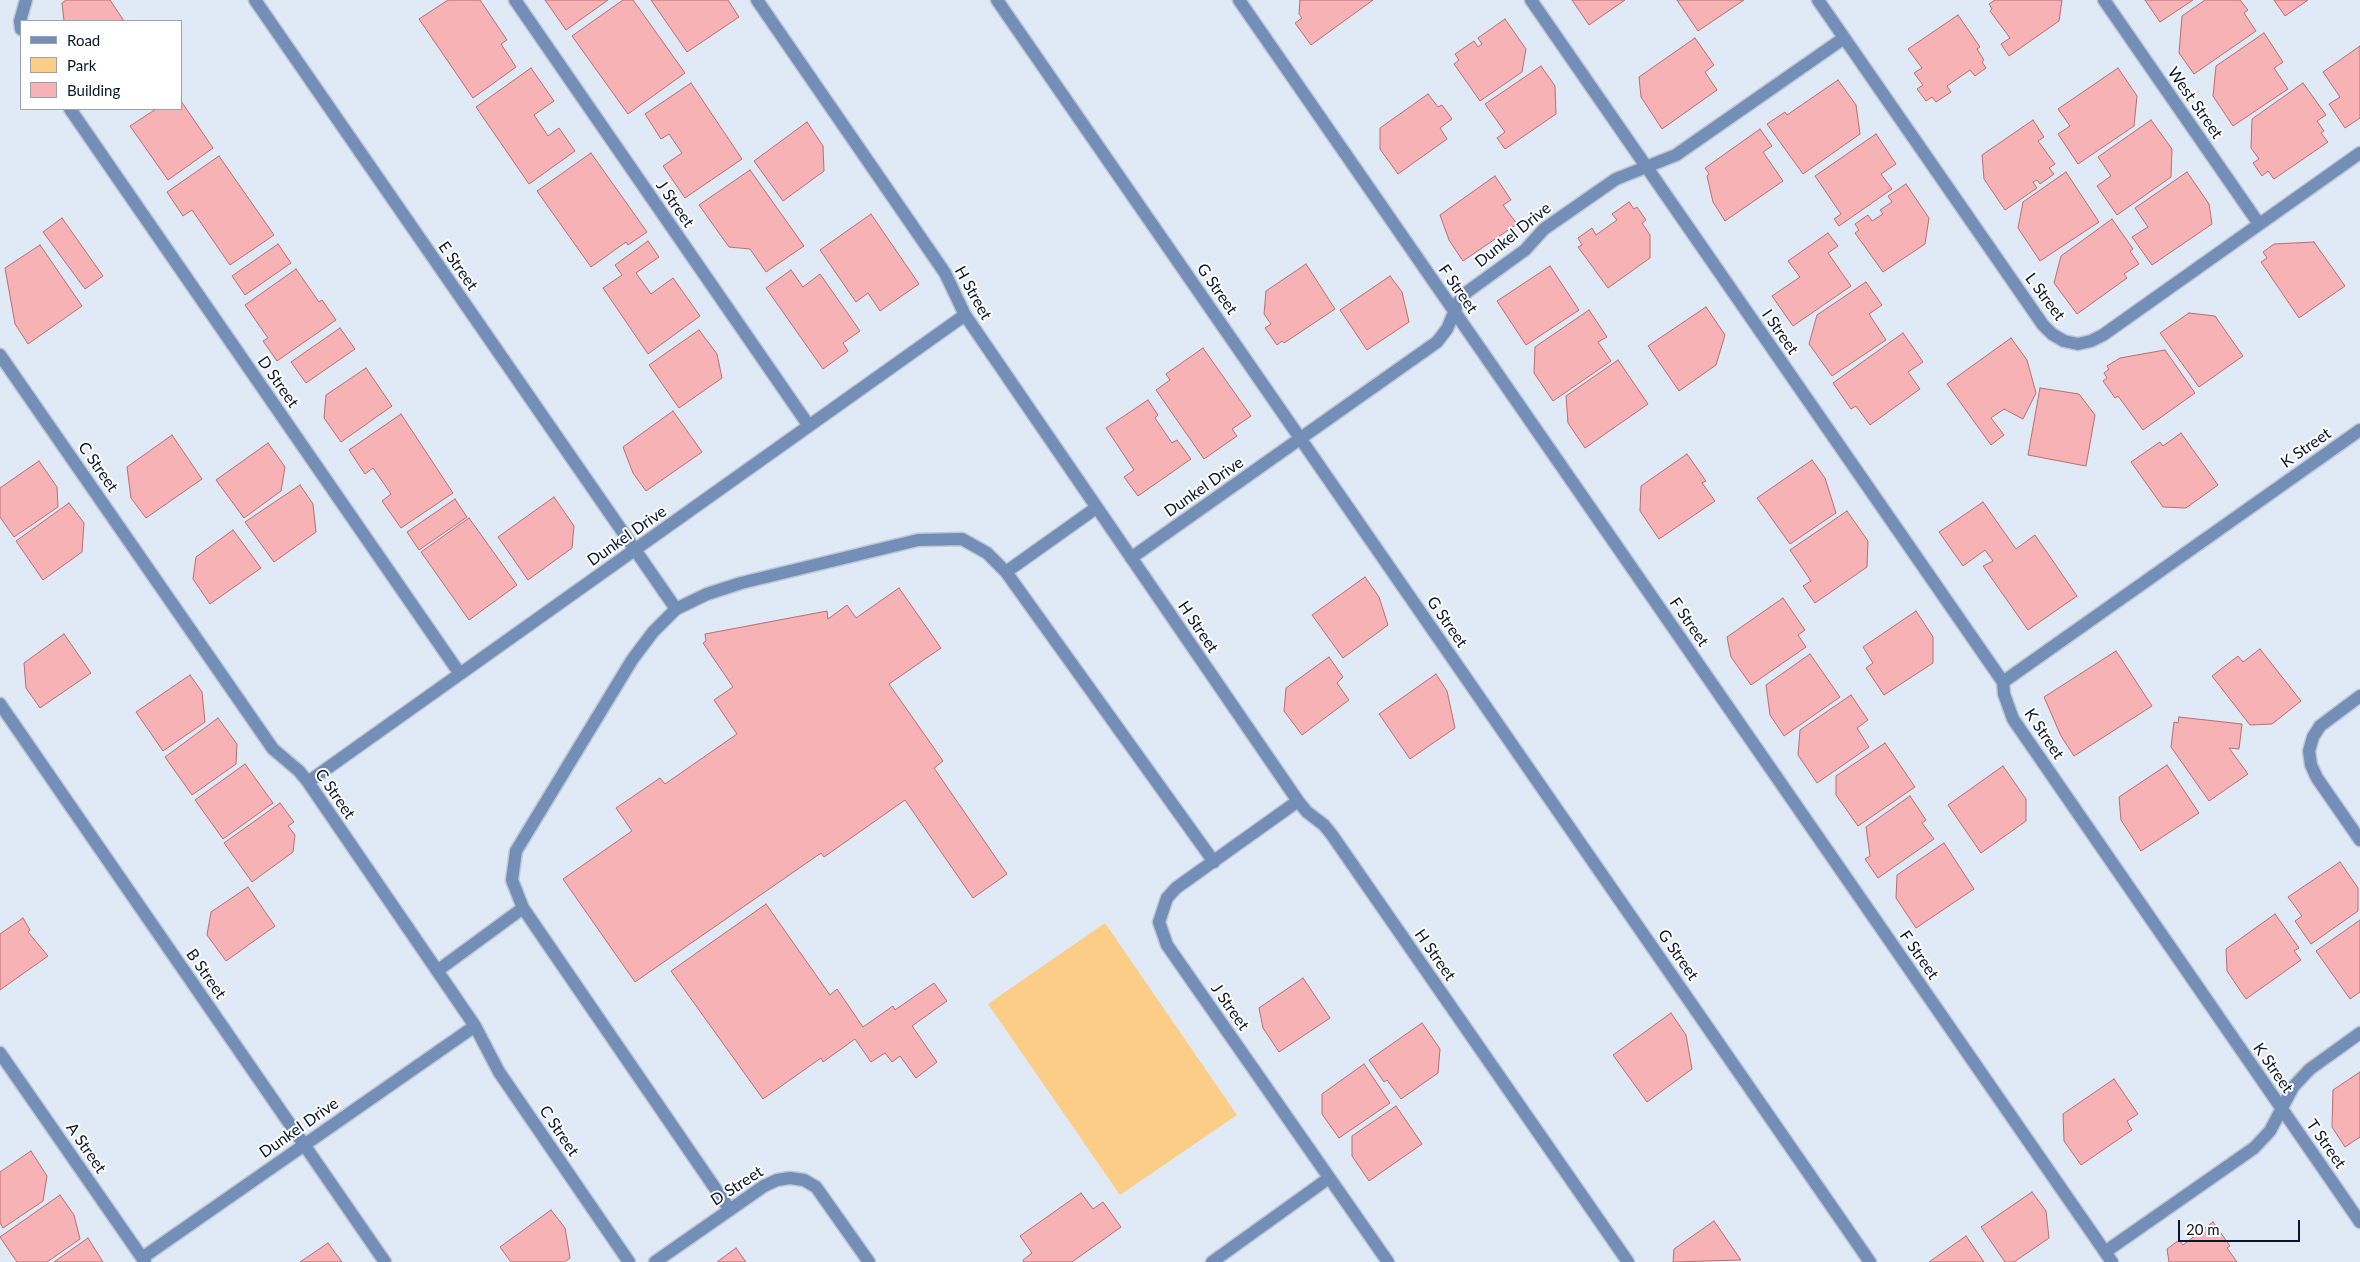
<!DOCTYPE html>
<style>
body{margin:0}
#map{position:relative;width:2360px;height:1262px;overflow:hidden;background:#e0e9f6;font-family:Lato,sans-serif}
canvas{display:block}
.legend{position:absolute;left:20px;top:20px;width:162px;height:90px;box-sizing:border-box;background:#fff;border:1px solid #9ca2ab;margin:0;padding:6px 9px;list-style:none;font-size:15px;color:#07162c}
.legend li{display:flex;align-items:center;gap:10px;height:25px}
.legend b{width:25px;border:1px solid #9ca2ab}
.scale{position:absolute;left:2178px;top:1220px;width:122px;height:22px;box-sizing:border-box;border:2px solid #07162c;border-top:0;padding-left:6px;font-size:15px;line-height:18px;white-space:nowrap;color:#07162c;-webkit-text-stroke:4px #fff;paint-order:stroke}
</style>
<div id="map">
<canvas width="2360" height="1262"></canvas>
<ul class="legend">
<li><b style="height:6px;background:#748fb7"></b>Road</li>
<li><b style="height:14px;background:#fccd87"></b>Park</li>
<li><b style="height:14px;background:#f6b2b4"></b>Building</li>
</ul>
<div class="scale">20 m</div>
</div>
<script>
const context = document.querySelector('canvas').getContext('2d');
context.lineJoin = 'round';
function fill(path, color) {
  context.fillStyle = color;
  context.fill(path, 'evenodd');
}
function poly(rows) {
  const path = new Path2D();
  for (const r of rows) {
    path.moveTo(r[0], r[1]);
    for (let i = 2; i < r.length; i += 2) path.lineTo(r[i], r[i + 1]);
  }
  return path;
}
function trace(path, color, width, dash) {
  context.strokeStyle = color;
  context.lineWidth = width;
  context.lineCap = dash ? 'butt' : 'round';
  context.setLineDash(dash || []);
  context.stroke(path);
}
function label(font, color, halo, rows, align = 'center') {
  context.font = font + ' Lato,sans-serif';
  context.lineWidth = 4;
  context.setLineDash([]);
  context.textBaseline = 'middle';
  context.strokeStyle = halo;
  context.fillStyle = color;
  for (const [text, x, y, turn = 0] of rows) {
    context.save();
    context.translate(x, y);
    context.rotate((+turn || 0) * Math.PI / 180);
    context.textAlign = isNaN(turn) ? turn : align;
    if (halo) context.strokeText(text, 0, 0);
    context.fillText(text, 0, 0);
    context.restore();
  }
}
fill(poly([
 [1105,923,1237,1115,1120,1195,988,1004]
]), '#fccd87');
const building = poly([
 [66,0,110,0,124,21,64,21,62,3,66,0],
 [448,0,480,0,507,40,501,44,516,67,473,98,419,19,448,0],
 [545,0,608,0,566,30,545,0],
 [623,0,633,0,685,73,628,114,572,36,623,0],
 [651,0,728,0,739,17,687,52,651,0],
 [1300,0,1373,0,1311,45,1295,23,1302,18,1299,14,1300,0],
 [1572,0,1625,0,1589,25,1572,0],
 [1677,0,1744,0,1698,31,1677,0],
 [1995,0,2062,0,2059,21,2009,56,2001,44,2010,38,1990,11,1992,9,1989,4,1995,0],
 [2145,0,2193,0,2160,22,2145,0],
 [2205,0,2240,0,2248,10,2244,13,2256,31,2194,74,2179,53,2182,16,2205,0],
 [2274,0,2308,0,2285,16,2274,0],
 [1958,15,1980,47,1977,49,1984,60,1982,62,1986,68,1975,76,1970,70,1947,86,1951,92,1936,102,1932,97,1926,101,1917,89,1923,85,1914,73,1922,68,1908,49,1958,15],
 [1505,19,1526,49,1522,72,1480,101,1454,64,1459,60,1455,54,1474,41,1478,47,1482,44,1478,38,1505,19],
 [2264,33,2283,62,2274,68,2288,89,2233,126,2213,96,2216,66,2264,33],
 [1695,38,1714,65,1705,72,1717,90,1662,129,1641,97,1639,77,1695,38],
 [2360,46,2360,118,2345,128,2329,104,2340,97,2323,72,2360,46],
 [1541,66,1555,86,1556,114,1505,149,1497,138,1505,132,1485,104,1541,66],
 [531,68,554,101,534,115,548,136,559,128,575,151,529,184,476,107,531,68],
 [2118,68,2137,96,2134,126,2078,164,2058,134,2070,126,2058,109,2118,68],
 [1838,80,1856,105,1860,134,1803,174,1767,124,1785,112,1787,115,1838,80],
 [691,83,742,159,685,198,663,166,682,153,669,134,661,139,645,114,691,83],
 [2303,83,2326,115,2317,121,2324,131,2321,133,2328,142,2274,179,2268,171,2262,176,2253,163,2259,159,2251,148,2252,119,2303,83],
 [1428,94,1438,107,1442,105,1452,119,1440,128,1447,139,1398,174,1380,149,1380,128,1428,94],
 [181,101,213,148,168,180,130,126,156,109,181,109,181,101],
 [2033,120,2044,137,2038,141,2055,164,2049,168,2054,174,2040,184,2037,180,2033,182,2037,188,2005,210,1984,179,1982,155,2033,120],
 [2151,120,2172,149,2171,177,2117,215,2097,186,2111,176,2098,157,2151,120],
 [807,122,823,146,824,171,783,201,754,161,807,122],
 [1760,129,1772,146,1763,152,1783,181,1725,221,1713,202,1707,176,1709,174,1705,168,1760,129],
 [1876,134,1896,164,1881,174,1892,189,1839,226,1834,219,1841,214,1815,176,1876,134],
 [591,153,647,232,628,245,626,242,591,267,537,191,591,153],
 [219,156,274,235,230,265,192,210,183,216,167,192,219,156],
 [750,170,804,246,766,272,750,249,729,247,699,205,750,170],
 [2066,172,2099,222,2040,261,2018,228,2023,202,2066,172],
 [2187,172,2209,204,2212,224,2152,265,2132,237,2148,227,2135,208,2187,172],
 [1495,176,1511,200,1503,205,1517,224,1463,261,1449,240,1440,215,1495,176],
 [1906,184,1929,218,1925,244,1883,272,1855,233,1859,230,1855,224,1868,215,1872,221,1883,214,1880,210,1892,202,1888,196,1906,184],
 [1629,202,1634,209,1637,207,1646,220,1642,223,1650,235,1650,258,1608,288,1578,247,1582,245,1578,238,1592,228,1596,235,1617,220,1612,214,1629,202],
 [871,214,919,284,880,311,868,293,856,302,820,250,871,214],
 [62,218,103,276,85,289,43,232,62,218],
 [2112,219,2133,249,2130,251,2139,264,2124,274,2127,278,2077,314,2054,283,2061,256,2112,219],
 [1828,233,1838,246,1828,253,1851,286,1793,326,1772,296,1800,277,1788,261,1828,233],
 [648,241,659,257,636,273,651,294,673,278,700,316,648,354,603,288,622,275,615,265,648,241],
 [2314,242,2345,286,2299,318,2261,262,2267,258,2263,252,2274,244,2314,242],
 [278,244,291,263,245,295,232,276,278,244],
 [40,245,82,306,28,344,15,324,5,268,40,245],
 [1306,264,1335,309,1284,343,1282,341,1277,345,1265,328,1271,324,1264,314,1266,291,1306,264],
 [1550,266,1579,310,1526,345,1497,301,1550,266],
 [296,269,319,302,322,300,336,320,277,361,263,341,268,338,245,305,296,269],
 [791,270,803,287,820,274,860,331,843,343,848,351,823,369,766,288,791,270],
 [1390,276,1402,292,1409,322,1367,350,1340,310,1390,276],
 [1866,282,1882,305,1869,314,1886,340,1832,376,1809,344,1817,315,1866,282],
 [1706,307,1725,335,1716,365,1679,391,1648,346,1706,307],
 [1589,310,1607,337,1598,342,1611,361,1553,401,1534,373,1535,347,1589,310],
 [2189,313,2215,316,2243,356,2199,387,2160,333,2189,313],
 [340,328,355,349,306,383,291,362,340,328],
 [699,330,717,354,722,378,679,408,649,365,699,330],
 [1903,333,1923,362,1908,372,1920,389,1870,425,1856,406,1851,409,1833,383,1903,333],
 [2011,338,2027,360,2036,393,2023,419,2004,409,1991,418,2004,435,1991,445,1947,384,2011,338],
 [1203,348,1251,416,1232,429,1237,436,1204,459,1156,390,1170,380,1166,374,1203,348],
 [2165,350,2195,393,2143,430,2118,396,2115,398,2103,381,2107,378,2104,373,2109,369,2107,366,2120,358,2165,350],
 [1618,360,1648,404,1585,448,1568,423,1566,396,1618,360],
 [366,368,392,406,341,442,324,418,326,395,366,368],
 [2040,388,2079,394,2095,415,2086,466,2028,455,2040,388],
 [1148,400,1158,415,1155,418,1172,443,1177,440,1191,459,1138,496,1124,477,1134,470,1106,428,1148,400],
 [673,411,702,452,646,491,633,473,623,447,673,411],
 [401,414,453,493,401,528,382,501,391,494,373,468,365,474,349,450,401,414],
 [2181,433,2218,485,2186,508,2163,507,2131,462,2160,442,2163,446,2181,433],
 [172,435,202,479,146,518,131,498,127,467,172,435],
 [268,443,285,467,281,491,244,518,216,480,268,443],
 [1687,454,1706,481,1702,483,1715,501,1659,539,1640,511,1641,486,1687,454],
 [1812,460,1825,478,1836,513,1790,544,1757,498,1812,460],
 [39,461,57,487,58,507,14,537,0,517,0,488,39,461],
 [300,485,313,504,316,532,274,562,245,522,300,485],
 [554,497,574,526,572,548,528,580,498,537,554,497],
 [455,499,467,517,419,550,407,532,455,499],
 [1983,502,2016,549,2035,535,2077,596,2028,630,1983,566,1993,561,1985,550,1963,566,1939,532,1983,502],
 [69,503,84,523,82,552,43,580,16,541,69,503],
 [1847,511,1868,541,1867,567,1815,603,1803,586,1811,581,1790,550,1847,511],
 [469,518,517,585,469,620,421,552,469,518],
 [233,530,261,568,210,604,193,579,196,557,233,530],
 [1365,577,1379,597,1388,625,1343,658,1312,615,1365,577],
 [899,588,941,648,889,684,943,761,934,768,1007,874,973,898,905,800,824,857,821,853,635,982,563,879,632,831,616,808,660,778,665,784,737,734,714,700,733,687,703,643,706,641,705,634,827,611,828,619,847,605,856,618,899,588],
 [1783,598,1805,630,1798,635,1806,647,1751,685,1731,657,1727,637,1783,598],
 [1916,611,1933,637,1933,663,1884,695,1866,668,1873,663,1863,647,1916,611],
 [64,634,91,673,40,708,26,688,24,663,64,634],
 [2260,649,2301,701,2272,724,2250,725,2212,676,2238,656,2243,662,2260,649],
 [2116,651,2152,706,2074,756,2061,736,2044,697,2116,651],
 [1810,654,1840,697,1784,736,1770,715,1766,685,1810,654],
 [1329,657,1343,677,1337,683,1349,700,1302,735,1284,711,1286,688,1329,657],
 [1436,674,1447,691,1455,728,1410,759,1379,714,1436,674],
 [190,675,202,692,205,722,163,751,136,712,190,675],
 [1851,695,1868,720,1857,728,1869,747,1817,783,1798,755,1800,730,1851,695],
 [2179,717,2242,724,2239,749,2229,748,2248,774,2209,801,2171,747,2174,722,2178,723,2179,717],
 [218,718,237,744,236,764,192,795,165,757,218,718],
 [1885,743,1915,787,1858,826,1836,795,1836,776,1885,743],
 [245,764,273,803,223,839,195,800,245,764],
 [2167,765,2199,813,2141,851,2121,820,2119,797,2167,765],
 [2003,766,2026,799,2026,821,1981,853,1948,805,2003,766],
 [1910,796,1926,820,1922,823,1934,839,1878,878,1865,859,1870,856,1866,827,1910,796],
 [280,803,294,822,288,826,295,835,293,852,252,882,224,843,280,803],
 [1944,843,1974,889,1916,928,1896,898,1897,875,1944,843],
 [2340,862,2358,888,2358,911,2311,944,2295,921,2302,916,2288,897,2340,862],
 [248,887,275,926,226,961,207,935,211,912,248,887],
 [766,904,830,995,837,989,863,1027,893,1006,895,1010,934,983,947,1001,912,1026,937,1062,916,1078,900,1056,892,1062,885,1053,871,1062,855,1039,823,1062,821,1058,763,1099,671,971,766,904],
 [2275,914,2299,948,2294,951,2301,960,2246,999,2227,971,2226,949,2275,914],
 [23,918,30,930,28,932,48,956,0,990,0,934,23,918],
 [2360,920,2360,992,2350,999,2316,951,2360,920],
 [1303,978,1330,1018,1279,1052,1263,1028,1259,1008,1303,978],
 [1671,1013,1686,1035,1692,1069,1647,1102,1613,1055,1671,1013],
 [1422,1023,1440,1049,1438,1073,1401,1099,1387,1080,1384,1082,1369,1060,1422,1023],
 [1364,1064,1390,1103,1339,1138,1322,1114,1322,1094,1364,1064],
 [2360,1072,2360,1137,2345,1147,2332,1127,2333,1090,2360,1072],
 [2114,1079,2138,1114,2127,1121,2132,1130,2081,1165,2064,1141,2063,1114,2114,1079],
 [1396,1106,1422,1144,1369,1181,1352,1156,1352,1136,1396,1106],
 [31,1151,47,1176,43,1201,3,1228,0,1223,0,1172,31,1151],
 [2032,1192,2046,1211,2049,1238,2014,1262,2005,1262,1981,1227,2032,1192],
 [1081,1193,1093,1209,1103,1202,1121,1227,1072,1262,1024,1262,1023,1260,1032,1253,1020,1236,1081,1193],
 [60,1195,74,1215,80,1239,47,1262,17,1262,0,1237,60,1195],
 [551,1210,565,1228,570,1258,565,1262,511,1262,500,1247,551,1210],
 [1714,1221,1741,1260,1673,1262,1674,1249,1714,1221],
 [2213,1222,2230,1246,2227,1248,2237,1262,2169,1262,2167,1249,2179,1240,2183,1245,2213,1222],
 [1966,1236,1984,1262,1929,1262,1966,1236],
 [88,1238,103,1262,54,1262,88,1238],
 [328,1243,342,1262,300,1262,328,1243],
 [736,1248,746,1262,717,1262,736,1248]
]);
fill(building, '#f6b2b4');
trace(building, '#bb6d70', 1);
const minor = poly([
 [255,0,676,609],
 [515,0,809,426],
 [757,0,945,273,965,315,1298,801,1307,812,1324,825,1332,835,1628,1262],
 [997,0,1870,1262],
 [1239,0,2112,1262],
 [1531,0,2003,682],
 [1818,0,2043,325,2052,334,2064,341,2078,344,2091,341,2103,335,2360,153],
 [2104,0,2259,224],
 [21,29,20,21,26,0],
 [70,109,460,674],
 [0,355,273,749,299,771,308,782,475,1026,499,1072,629,1262],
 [2360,430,2003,682,2004,694,2013,719,2360,1222],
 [1131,558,1437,342,1447,329,1459,301,1467,292,1525,250,1544,229,1616,179,1676,155,1844,38],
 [1006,572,1096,508],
 [2360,696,2320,726,2313,737,2309,751,2311,765,2317,778,2360,840],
 [0,704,385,1262],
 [308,782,965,315],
 [1298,801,1176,888,1167,898,1159,922,1167,945,1388,1262],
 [437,971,523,908],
 [0,1053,145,1262],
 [730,1210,523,908,512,880,516,851,632,660,653,632,676,609,707,594,741,583,918,540,962,539,987,553,1006,572,1214,862],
 [2105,1252,2254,1148,2270,1131,2293,1087,2310,1069,2360,1033],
 [142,1258,475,1026],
 [655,1262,764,1186,777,1180,790,1178,804,1180,816,1187,869,1262],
 [1212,1262,1329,1178]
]);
trace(minor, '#bdc7d6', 15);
trace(minor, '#748fb7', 12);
label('16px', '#07162c', '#fff', [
 ["West Street",2195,103,55],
 ["J Street",675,204,55],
 ["Dunkel Drive",1513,235,-39],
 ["E Street",458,266,55],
 ["G Street",1217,289,55],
 ["F Street",1458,289,55],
 ["H Street",973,293,61],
 ["L Street",2045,297,53],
 ["I Street",1780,332,55],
 ["D Street",278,382,55],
 ["K Street",2306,448,-35],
 ["C Street",98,467,55],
 ["Dunkel Drive",1204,487,-35],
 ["Dunkel Drive",627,536,-35],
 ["G Street",1447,622,55],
 ["F Street",1689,622,55],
 ["H Street",1198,627,56],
 ["K Street",2044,734,56],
 ["C Street",335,794,55],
 ["H Street",1435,955,55],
 ["G Street",1678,955,55],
 ["F Street",1919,955,55],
 ["B Street",206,974,55],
 ["J Street",1230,1007,55],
 ["K Street",2273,1068,55],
 ["Dunkel Drive",299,1128,-35],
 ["C Street",559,1131,56],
 ["T Street",2326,1144,55],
 ["A Street",86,1148,55],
 ["D Street",737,1186,-33]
]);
</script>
